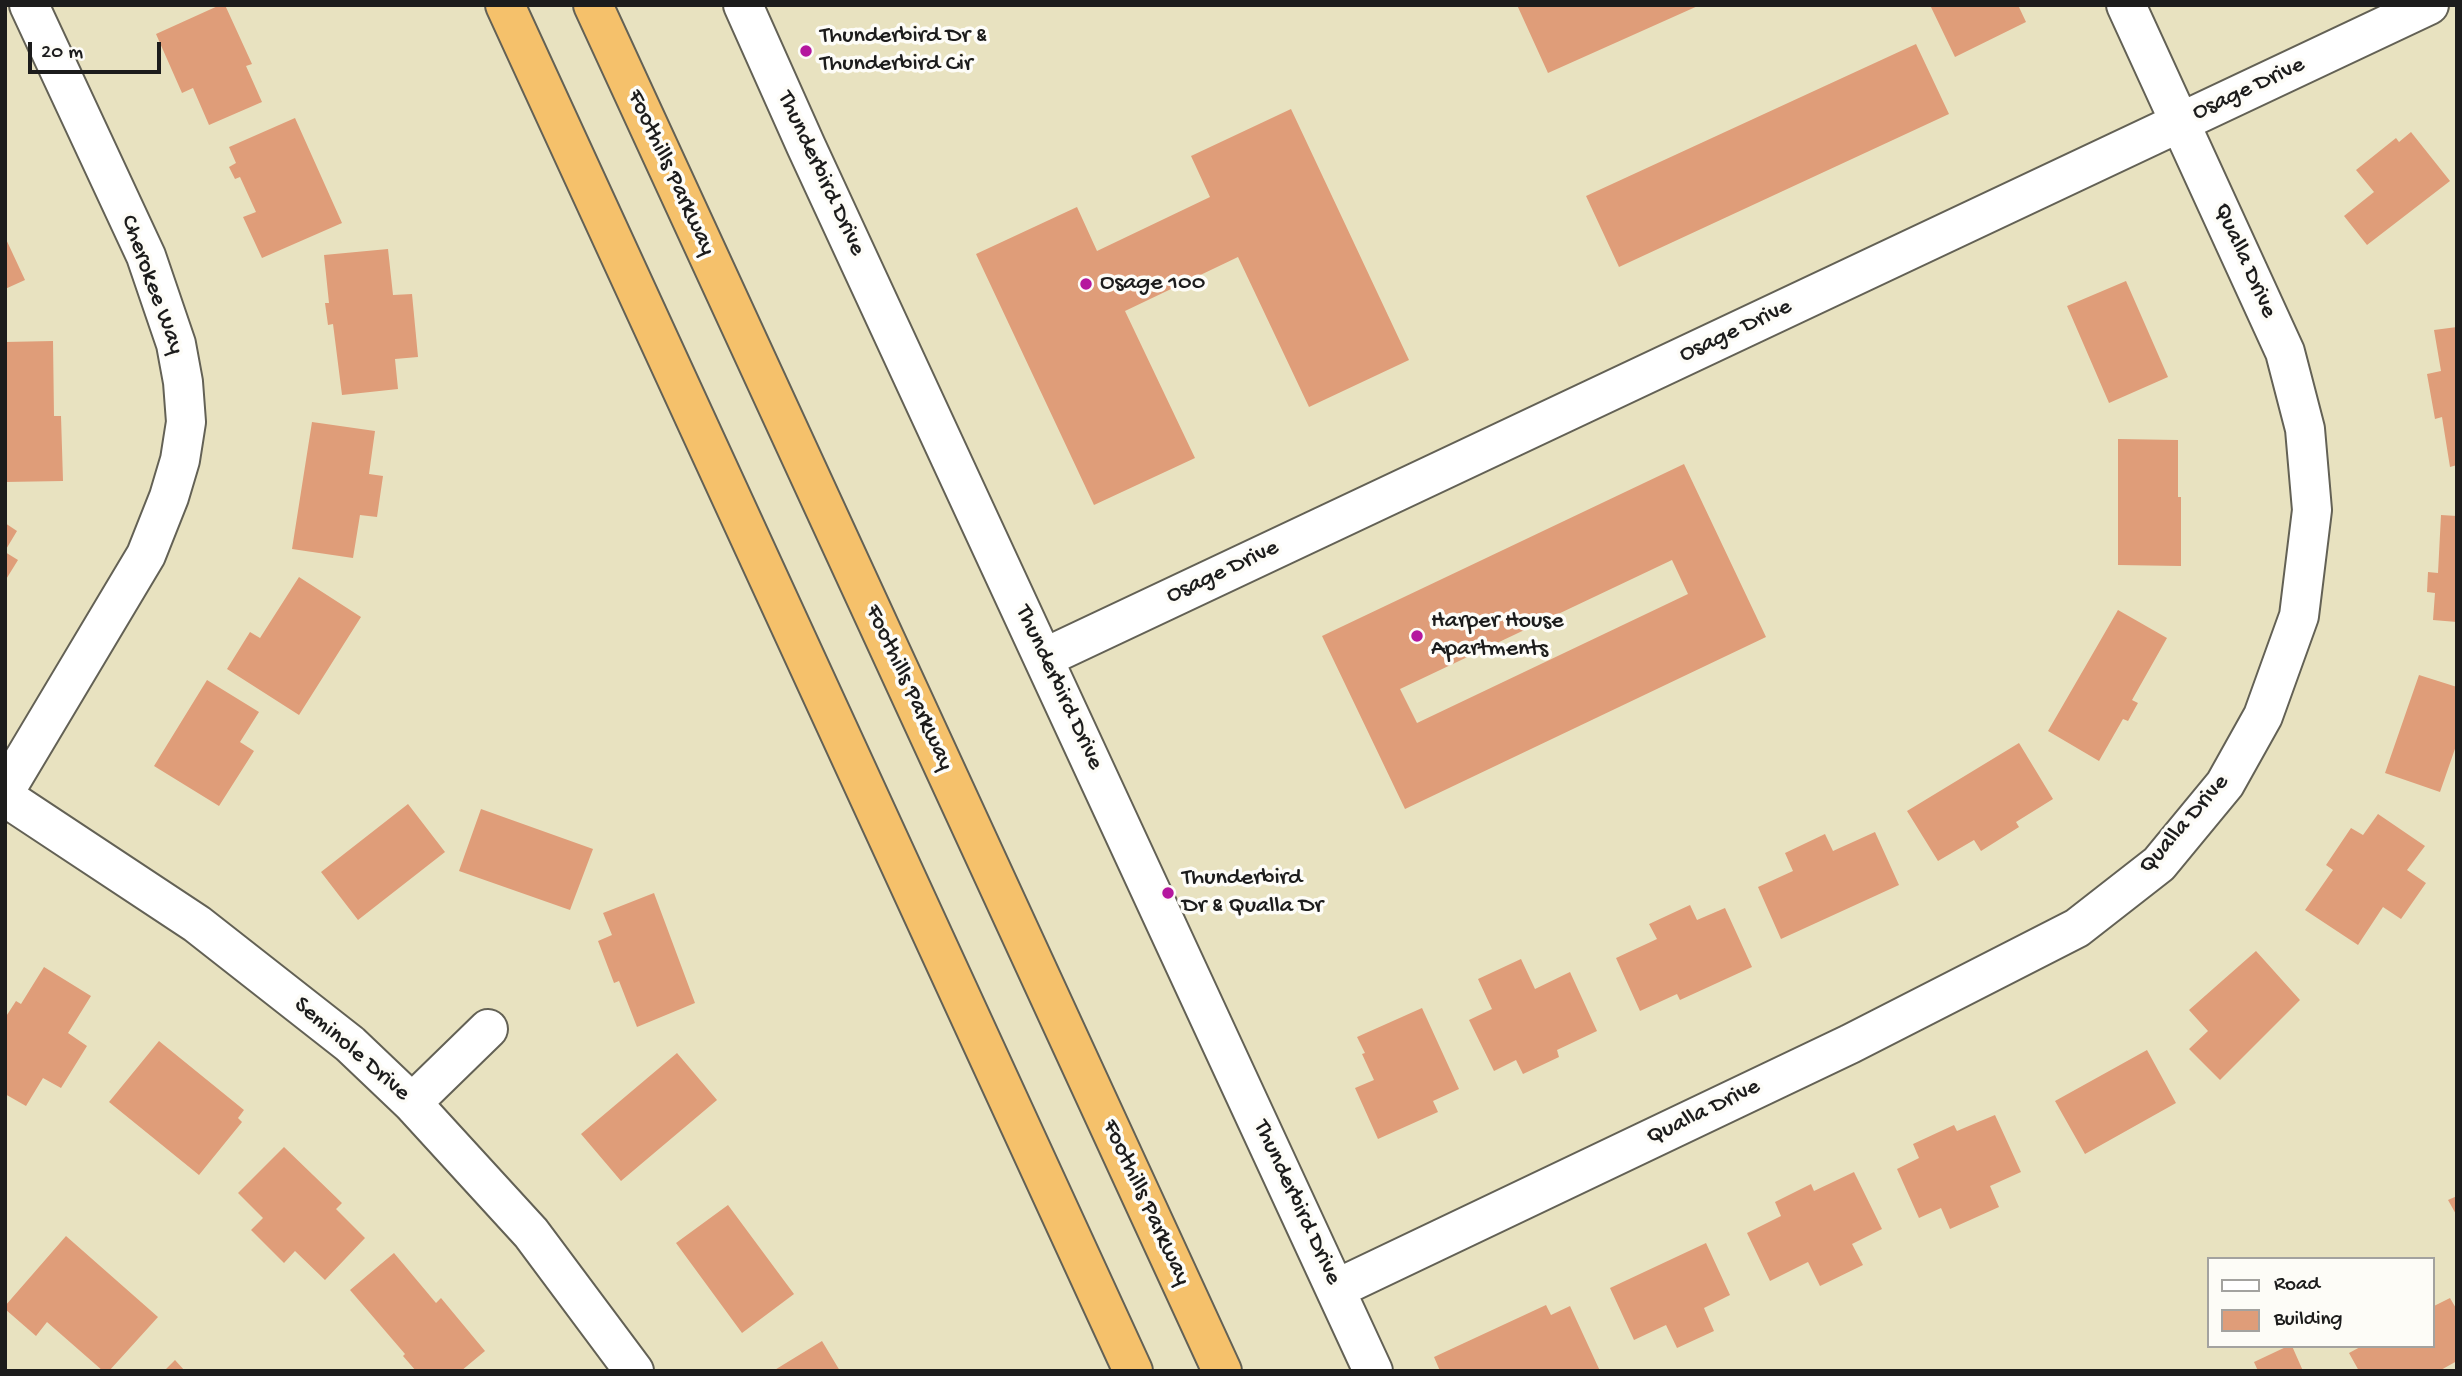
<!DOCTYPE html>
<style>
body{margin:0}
#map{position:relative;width:2462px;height:1376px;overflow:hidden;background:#e8e2c0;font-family:"Gochi Hand",sans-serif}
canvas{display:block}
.frame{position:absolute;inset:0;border:7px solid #1c1c1c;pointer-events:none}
.legend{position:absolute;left:2207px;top:1257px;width:228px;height:91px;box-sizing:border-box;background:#fdfcf7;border:2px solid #a3a29f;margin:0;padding:9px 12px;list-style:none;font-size:21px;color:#1c1c1c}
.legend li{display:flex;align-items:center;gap:14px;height:35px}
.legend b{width:35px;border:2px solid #a3a29f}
.scale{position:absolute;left:28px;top:42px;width:133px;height:32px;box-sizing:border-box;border:4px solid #1c1c1c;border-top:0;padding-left:9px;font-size:21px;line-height:24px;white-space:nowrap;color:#1c1c1c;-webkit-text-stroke:5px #fdfcf7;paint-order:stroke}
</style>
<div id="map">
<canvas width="2462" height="1376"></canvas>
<div class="frame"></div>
<ul class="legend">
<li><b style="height:9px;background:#fff"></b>Road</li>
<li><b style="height:19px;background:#df9d79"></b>Building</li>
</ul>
<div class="scale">20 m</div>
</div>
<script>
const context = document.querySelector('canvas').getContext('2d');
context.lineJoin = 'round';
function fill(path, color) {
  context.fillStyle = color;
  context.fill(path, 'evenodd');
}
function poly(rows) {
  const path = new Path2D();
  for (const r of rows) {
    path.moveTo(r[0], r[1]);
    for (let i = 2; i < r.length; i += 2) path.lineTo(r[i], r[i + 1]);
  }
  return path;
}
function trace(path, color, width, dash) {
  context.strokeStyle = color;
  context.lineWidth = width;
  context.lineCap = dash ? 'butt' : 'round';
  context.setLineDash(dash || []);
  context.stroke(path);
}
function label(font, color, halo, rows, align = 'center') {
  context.font = font + ' "Gochi Hand",sans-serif';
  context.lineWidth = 7;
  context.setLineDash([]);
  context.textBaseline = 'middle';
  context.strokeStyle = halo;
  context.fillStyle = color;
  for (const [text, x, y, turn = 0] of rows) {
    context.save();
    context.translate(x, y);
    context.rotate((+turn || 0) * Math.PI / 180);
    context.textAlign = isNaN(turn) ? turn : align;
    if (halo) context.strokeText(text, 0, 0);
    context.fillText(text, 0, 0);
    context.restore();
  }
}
fill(poly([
 [220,5,225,5,252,64,246,66,262,102,209,125,193,88,182,93,156,34],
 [1517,5,1700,5,1548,73],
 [1930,5,2018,5,2026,22,1955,57],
 [1916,44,1949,114,1619,267,1586,196],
 [1291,109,1409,360,1309,407,1238,257,1125,311,1195,458,1094,505,976,254,1077,207,1097,251,1210,197,1191,156],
 [295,118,342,223,262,258,243,217,256,212,240,177,235,179,229,167,236,163,229,147],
 [2411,132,2450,181,2367,245,2344,216,2374,192,2356,170,2396,138,2399,142],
 [5,237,25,280,5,289],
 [388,249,393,295,412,294,418,357,395,359,398,389,342,395,333,324,328,325,325,303,329,303,324,255],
 [2126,281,2168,377,2109,403,2067,306],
 [2457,327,2457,465,2450,467,2442,417,2435,419,2427,374,2441,371,2434,330],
 [53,341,54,416,61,416,63,481,5,482,5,342],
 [312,422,375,431,369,474,383,476,377,517,360,515,353,558,292,549],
 [2118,439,2178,440,2178,497,2181,497,2181,566,2118,565],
 [1684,464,1766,637,1405,809,1322,636],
 [1672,560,1688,594,1417,723,1400,689],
 [2441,515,2457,516,2457,622,2433,620,2435,593,2427,592,2428,572,2438,573],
 [5,523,17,531,5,551],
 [5,552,18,560,5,581],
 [299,577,361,617,299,715,227,669,250,632,260,638],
 [2118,610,2167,638,2132,700,2138,703,2128,721,2123,719,2099,761,2048,731],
 [2419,675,2457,687,2457,743,2440,792,2385,773],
 [207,680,259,712,240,742,254,751,219,806,154,766],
 [2019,743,2053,799,2016,822,2019,827,1981,851,1974,840,1938,861,1907,811],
 [408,804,445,852,358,920,321,872],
 [481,809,593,849,570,910,459,871],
 [2378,814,2425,846,2407,870,2426,883,2401,919,2383,907,2358,945,2305,910,2333,870,2326,865,2351,828,2363,835],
 [1875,832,1899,885,1781,939,1758,887,1793,871,1785,853,1825,834,1833,851],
 [654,893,695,1003,637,1027,619,981,614,983,598,941,612,935,603,913],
 [1690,905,1697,920,1725,908,1752,967,1680,1000,1677,994,1640,1011,1616,958,1657,939,1649,924],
 [2256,951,2300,1000,2220,1080,2189,1049,2208,1031,2189,1010],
 [1521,959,1535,989,1570,972,1597,1031,1557,1050,1559,1057,1523,1074,1516,1060,1494,1071,1469,1020,1492,1009,1478,979],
 [44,967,91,996,68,1033,87,1046,61,1088,43,1078,26,1106,5,1094,5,1018,16,1001,21,1004],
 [1422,1008,1459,1089,1433,1101,1438,1112,1378,1139,1355,1088,1374,1080,1362,1054,1365,1053,1357,1037],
 [159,1041,244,1110,238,1118,242,1122,199,1175,109,1102],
 [2147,1050,2176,1103,2085,1154,2055,1101],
 [677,1053,717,1100,621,1181,581,1134],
 [1995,1115,2021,1172,1990,1186,1999,1207,1950,1229,1941,1208,1919,1218,1897,1169,1919,1158,1913,1144,1954,1125,1957,1131],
 [284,1147,342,1203,336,1209,365,1238,325,1280,295,1251,284,1263,251,1230,263,1218,238,1193],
 [1854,1172,1882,1229,1852,1244,1863,1265,1820,1286,1808,1262,1770,1281,1747,1233,1781,1216,1775,1202,1811,1184,1814,1191],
 [2457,1196,2457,1216,2448,1200],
 [728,1205,794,1294,742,1333,676,1243],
 [66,1236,158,1317,109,1371,103,1371,47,1322,36,1336,5,1309,5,1306],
 [1706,1243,1730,1295,1704,1308,1714,1331,1677,1348,1666,1325,1634,1340,1610,1288],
 [394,1253,436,1303,441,1298,485,1351,461,1371,416,1371,403,1356,405,1354,350,1290],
 [2450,1298,2457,1310,2457,1361,2439,1371,2359,1371,2349,1353,2362,1346,2432,1346,2432,1307],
 [1546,1305,1551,1315,1570,1306,1600,1371,1440,1371,1434,1357],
 [822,1341,840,1371,773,1371],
 [2288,1346,2292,1346,2303,1371,2258,1371,2254,1362],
 [175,1360,185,1371,164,1371]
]), '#df9d79');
const minor = poly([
 [743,5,806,146,1373,1371],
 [1044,658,2429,5],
 [5,791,146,555,169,497,180,460,186,422,183,382,176,344,146,256,29,5],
 [5,797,197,924,350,1044,412,1103,531,1233,634,1371],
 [412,1103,488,1029],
 [1336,1289,1850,1044,2077,928,2159,864,2225,784,2263,716,2299,616,2312,510,2305,429,2285,352,2126,5]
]);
const trunk = poly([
 [505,5,1133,1371],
 [593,5,1222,1371]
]);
trace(minor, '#636155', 42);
trace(trunk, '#636155', 42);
trace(minor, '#fff', 38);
trace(trunk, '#f5c16b', 38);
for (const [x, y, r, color] of [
 [806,51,7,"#b5179e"],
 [1086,284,7,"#b5179e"],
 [1417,636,7,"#b5179e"],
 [1168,893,7,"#b5179e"]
]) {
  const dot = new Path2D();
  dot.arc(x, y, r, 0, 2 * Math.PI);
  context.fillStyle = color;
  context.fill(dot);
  trace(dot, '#fdfcf7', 2.5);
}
label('24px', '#1c1c1c', '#fdfcf7', [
 ["Thunderbird Dr &",820,37],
 ["Thunderbird Cir",820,65],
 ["Osage 100",1100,284],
 ["Harper House",1431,622],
 ["Apartments",1431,650],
 ["Thunderbird",1182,879],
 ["Dr & Qualla Dr",1182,907]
], 'left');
label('24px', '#1c1c1c', '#fdfcf7', [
 ["Osage Drive",2249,90,-25],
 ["Foothills Parkway",670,173,65],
 ["Thunderbird Drive",820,174,65],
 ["Qualla Drive",2244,261,66],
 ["Cherokee Way",151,285,70],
 ["Osage Drive",1736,332,-25],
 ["Osage Drive",1223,573,-25],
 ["Foothills Parkway",908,688,65],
 ["Thunderbird Drive",1058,688,65],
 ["Qualla Drive",2185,825,-49],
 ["Seminole Drive",351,1050,41],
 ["Qualla Drive",1704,1113,-26],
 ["Foothills Parkway",1145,1203,65],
 ["Thunderbird Drive",1296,1203,65]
]);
</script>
